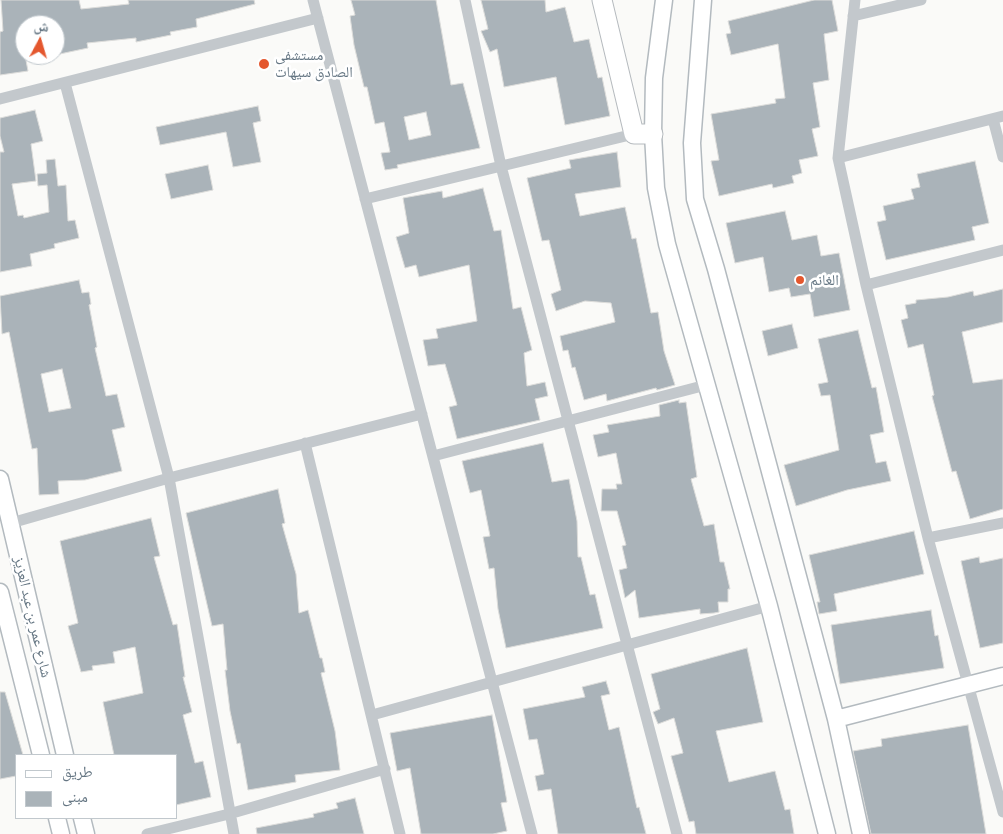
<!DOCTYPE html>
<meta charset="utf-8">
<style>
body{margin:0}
#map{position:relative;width:1003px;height:834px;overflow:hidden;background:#fafaf8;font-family:"Exo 2","Noto Naskh Arabic",sans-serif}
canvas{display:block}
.legend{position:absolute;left:15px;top:754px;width:162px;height:65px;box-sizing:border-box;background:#fff;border:1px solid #c1c8cd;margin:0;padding:6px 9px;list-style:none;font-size:15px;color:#657683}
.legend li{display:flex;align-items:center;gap:10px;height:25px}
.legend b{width:25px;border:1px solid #c1c8cd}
.north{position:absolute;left:15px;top:15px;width:50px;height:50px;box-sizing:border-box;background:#fff;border:1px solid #c1c8cd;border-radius:50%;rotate:6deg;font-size:14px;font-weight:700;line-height:20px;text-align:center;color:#657683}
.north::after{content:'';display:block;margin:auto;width:18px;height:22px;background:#e4572e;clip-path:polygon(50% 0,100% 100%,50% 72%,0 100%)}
</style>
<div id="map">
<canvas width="1003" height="834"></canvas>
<ul class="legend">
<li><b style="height:6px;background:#fff"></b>طريق</li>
<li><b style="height:14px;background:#aab3b9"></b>مبنى</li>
</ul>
<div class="north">ش</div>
</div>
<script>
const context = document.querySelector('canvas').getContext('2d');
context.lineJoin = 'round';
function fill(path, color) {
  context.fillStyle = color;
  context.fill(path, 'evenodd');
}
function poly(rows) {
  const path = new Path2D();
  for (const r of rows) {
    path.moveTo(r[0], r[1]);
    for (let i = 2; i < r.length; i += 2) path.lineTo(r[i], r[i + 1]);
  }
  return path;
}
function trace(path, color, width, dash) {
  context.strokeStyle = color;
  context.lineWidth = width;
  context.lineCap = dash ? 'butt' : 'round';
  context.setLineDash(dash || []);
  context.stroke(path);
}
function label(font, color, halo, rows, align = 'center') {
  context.font = font + ' "Exo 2","Noto Naskh Arabic",sans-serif';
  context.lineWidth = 5;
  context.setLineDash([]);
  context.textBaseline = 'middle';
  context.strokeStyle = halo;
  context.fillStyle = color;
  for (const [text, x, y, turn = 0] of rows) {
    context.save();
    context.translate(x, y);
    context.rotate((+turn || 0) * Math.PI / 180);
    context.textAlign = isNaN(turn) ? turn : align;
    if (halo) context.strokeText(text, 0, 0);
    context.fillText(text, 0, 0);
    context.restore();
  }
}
const building = poly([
 [1,0,79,0,81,9,129,4,128,0,254,0,255,4,196,19,197,27,170,32,171,35,136,42,136,38,87,43,88,48,55,55,55,25,25,25,25,55,28,71,0,75,0,32,3,31,1,0],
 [351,0,436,0,451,85,463,83,480,148,397,165,398,168,385,170,381,153,390,152,384,122,375,124,367,87,364,87,354,45,350,16,355,15,351,0],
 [426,112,431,135,409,140,404,117,426,112],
 [481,0,545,0,546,12,565,7,574,42,589,39,598,78,602,77,610,116,565,125,556,77,504,87,497,49,490,52,481,31,488,29,481,0],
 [814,0,832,0,838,31,824,34,829,80,813,83,820,127,812,129,818,156,799,160,802,173,792,176,794,183,773,188,772,184,719,196,711,161,719,160,711,114,776,103,775,99,785,98,778,44,731,55,726,34,731,33,728,21,814,0],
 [258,106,261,121,253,123,261,162,233,167,226,132,160,145,156,127,258,106],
 [35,110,43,141,31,144,36,181,12,184,18,216,23,215,24,218,49,212,47,185,38,186,37,174,47,173,46,160,55,159,58,186,66,185,68,221,75,220,79,238,54,244,55,248,30,254,32,266,0,272,0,152,4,152,0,136,0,118,35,110],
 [617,152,621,187,575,194,580,216,625,207,632,239,636,238,651,313,658,312,664,351,675,385,657,390,656,388,607,401,606,394,584,400,575,367,572,368,568,350,563,351,560,336,615,322,611,303,585,301,556,311,551,294,561,290,549,240,542,241,527,178,571,168,569,160,617,152],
 [975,161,989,223,972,227,975,240,886,260,877,222,886,220,883,206,914,199,911,189,920,187,917,174,975,161],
 [208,165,213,190,171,199,165,174,208,165],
 [483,188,494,231,501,230,513,309,521,307,532,350,524,353,527,386,545,382,548,396,535,399,540,420,457,439,449,407,457,405,445,364,428,366,423,340,438,338,436,329,477,321,469,265,419,277,416,265,405,268,396,237,409,233,403,198,442,191,443,198,483,188],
 [785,211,792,240,817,235,821,256,839,253,850,310,814,317,810,294,791,297,789,288,769,292,763,257,735,263,726,223,785,211],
 [79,280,82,293,89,292,91,304,89,305,97,347,95,348,106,396,117,394,125,427,112,430,122,471,85,480,58,481,59,494,39,495,37,448,32,449,9,332,2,334,0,296,79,280],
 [62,369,71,408,49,412,41,374,62,369],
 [1003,289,1003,322,962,332,973,383,1003,379,1003,509,970,519,956,471,952,472,932,396,934,395,923,344,908,348,901,320,908,318,905,305,916,303,916,300,948,297,973,291,974,296,1003,289],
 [792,324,798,348,768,356,762,331,792,324],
 [858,330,872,388,876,387,884,432,870,435,876,463,886,461,891,481,847,490,796,506,784,465,839,450,830,395,821,396,818,384,828,382,818,339,858,330],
 [679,400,679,403,686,402,697,477,691,479,704,526,714,524,720,562,724,562,730,589,728,589,728,602,718,602,719,612,714,613,700,614,700,609,639,618,635,590,625,598,619,570,627,568,622,546,626,545,617,511,601,511,602,489,617,489,616,484,622,484,616,453,598,457,593,435,609,432,607,425,660,416,659,405,679,400],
 [543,443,552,482,569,479,577,521,578,557,581,557,590,595,595,594,603,628,506,648,498,609,494,568,489,569,483,537,490,536,481,490,470,493,462,461,543,443],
 [278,489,285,523,282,524,296,574,299,613,308,610,320,658,322,658,325,672,321,673,335,731,340,770,295,775,296,782,248,790,240,743,237,744,230,711,225,670,227,670,223,624,212,626,186,513,278,489],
 [151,518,160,556,154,557,173,625,177,624,185,677,183,677,192,712,183,715,195,763,203,761,211,797,176,805,176,755,114,755,103,702,143,693,135,647,113,652,115,663,92,666,93,670,81,672,68,626,78,623,60,541,151,518],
 [914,531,924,574,834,594,837,611,819,614,817,602,820,602,809,555,914,531],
 [979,557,980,563,1003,558,1003,643,980,648,961,561,979,557],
 [931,610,935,636,938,635,944,668,840,684,831,625,931,610],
 [747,648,763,722,716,731,729,782,775,771,785,810,790,809,794,834,696,834,694,821,689,822,671,756,683,753,674,718,658,724,653,712,660,709,651,674,747,648],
 [606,681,610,694,601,696,609,730,619,727,637,808,639,807,646,834,558,834,551,789,538,791,535,776,544,774,537,739,529,740,523,709,585,697,582,687,606,681],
 [0,692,5,692,23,755,16,755,16,776,0,779,0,692],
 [492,715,507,802,501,803,507,831,493,834,421,834,410,768,397,771,390,733,492,715],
 [968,725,986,834,871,834,853,751,882,746,881,739,968,725],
 [355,798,364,834,257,834,256,828,314,817,313,814,338,808,336,803,355,798]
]);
fill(building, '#aab3b9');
trace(building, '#dcdcda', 1);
const secondary = poly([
 [664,0,654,78,653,134,656,188,667,244,769,606,827,834],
 [703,0,692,143,695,199,716,269,836,719,861,834],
 [0,479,65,755],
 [0,592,41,755],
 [836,719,1003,676],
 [57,818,61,834],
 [82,818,86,834]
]);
const primary = poly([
 [602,0,634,134,653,134]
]);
trace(secondary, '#b3babf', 19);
trace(primary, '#b5babe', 21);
trace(poly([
 [313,0,532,834],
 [465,0,501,166,677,834],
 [855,0,838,158,866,285,928,538,1003,812],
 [853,16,921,0],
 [65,83,169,478,234,834],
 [0,99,318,18],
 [993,119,1003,157],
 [838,158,1003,116],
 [365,199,634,134],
 [866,285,1003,250],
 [305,443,400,834],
 [433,456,706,385],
 [11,523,169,478,422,414],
 [928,538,1003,523],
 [372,715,769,606],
 [147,834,229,814,385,769]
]), '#c3c8cc', 11);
trace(secondary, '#fff', 16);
trace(primary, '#fff', 19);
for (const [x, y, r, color] of [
 [264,64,6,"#e4572e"],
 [800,280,5,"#e4572e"]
]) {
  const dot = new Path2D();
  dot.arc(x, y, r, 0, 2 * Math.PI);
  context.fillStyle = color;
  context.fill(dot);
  trace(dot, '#fff', 2);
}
label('15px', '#657683', '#fff', [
 ["مستشفى",275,55],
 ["الصادق سيهات",275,72],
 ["الغانم",810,280]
], 'left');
label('15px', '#657683', '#fff', [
 ["شارع عمر بن عبد العزيز",33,617,77]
]);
</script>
